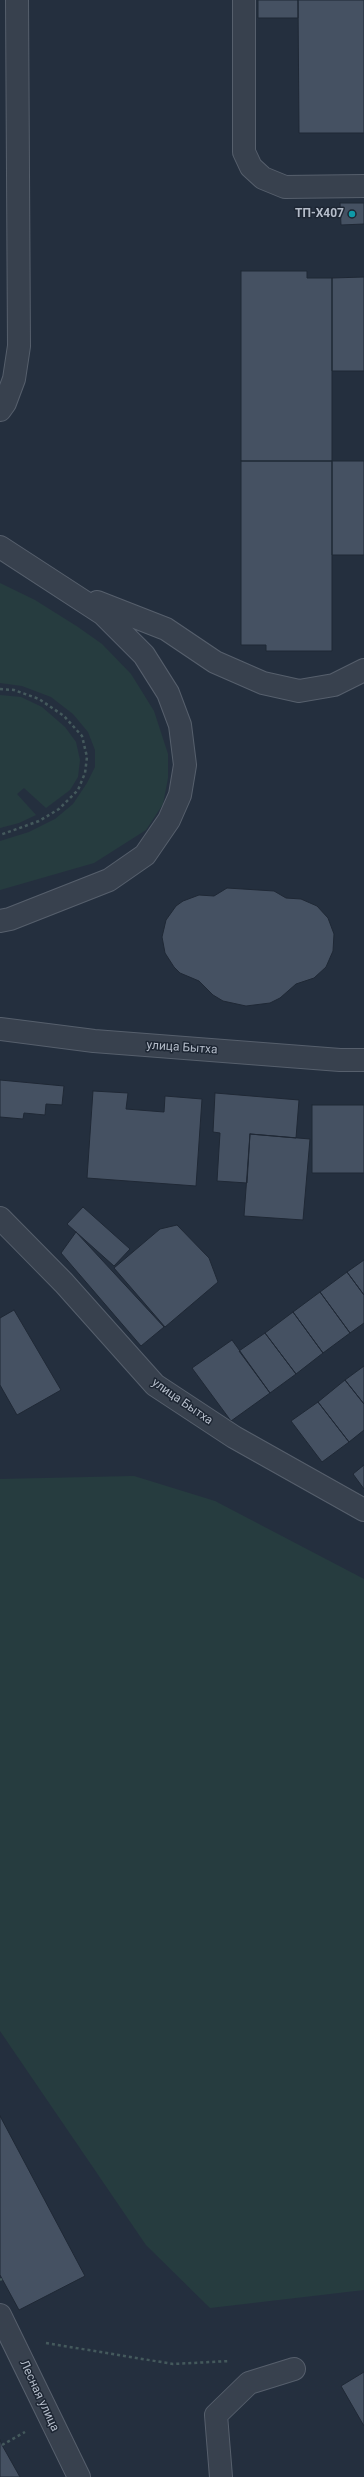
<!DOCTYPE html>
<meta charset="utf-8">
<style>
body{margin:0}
canvas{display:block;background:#242f3e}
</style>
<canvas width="364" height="2477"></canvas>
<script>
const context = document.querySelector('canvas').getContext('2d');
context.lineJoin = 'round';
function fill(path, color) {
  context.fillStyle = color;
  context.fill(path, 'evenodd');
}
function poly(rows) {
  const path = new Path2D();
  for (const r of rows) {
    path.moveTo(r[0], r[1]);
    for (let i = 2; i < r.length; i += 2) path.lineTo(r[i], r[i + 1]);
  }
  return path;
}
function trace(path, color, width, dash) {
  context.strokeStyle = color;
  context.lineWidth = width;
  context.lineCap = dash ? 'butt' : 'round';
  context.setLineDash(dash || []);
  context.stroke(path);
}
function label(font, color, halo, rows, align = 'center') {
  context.font = font + ' Roboto,sans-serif';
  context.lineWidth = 3;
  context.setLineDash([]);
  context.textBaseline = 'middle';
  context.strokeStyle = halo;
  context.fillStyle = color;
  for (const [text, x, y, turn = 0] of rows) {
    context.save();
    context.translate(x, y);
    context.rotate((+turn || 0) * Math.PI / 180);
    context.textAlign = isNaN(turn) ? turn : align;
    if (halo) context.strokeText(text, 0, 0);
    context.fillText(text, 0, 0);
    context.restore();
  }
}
fill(poly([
 [0,583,35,600,78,627,102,644,131,674,154,711,168,754,168,778,163,804,146,830,94,863,0,890,0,841,29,832,55,819,73,804,87,783,95,767,95,750,88,732,73,714,51,697,22,686,0,683],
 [0,695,21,697,42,707,65,727,76,742,80,760,78,777,70,790,46,808,24,788,17,794,36,815,19,823,0,828],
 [134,1476,215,1501,364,1579,364,2290,210,2308,146,2245,0,2031,0,1479]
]), '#263c3f');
const building = poly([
 [258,0,298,0,298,18,258,18,258,0],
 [298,0,364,0,364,133,299,133,298,0],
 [340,203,364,203,364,224,341,225,340,203],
 [241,271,307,271,307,278,332,278,332,461,241,461,241,271],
 [364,277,364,371,332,371,332,278,364,277],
 [241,461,332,461,332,651,266,651,266,645,241,645,241,461],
 [332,461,364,461,364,555,332,555,332,461],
 [227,888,274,891,286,898,301,899,317,906,328,918,334,934,333,951,326,967,314,978,296,984,280,998,270,1003,246,1006,223,1001,213,995,199,981,180,973,174,967,165,953,162,937,166,920,176,906,183,901,199,895,214,896,227,888],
 [0,1080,64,1086,62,1105,46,1104,45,1115,24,1113,23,1119,0,1117,0,1080],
 [93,1091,128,1093,126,1109,164,1112,165,1096,202,1099,196,1186,87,1178,93,1091],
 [215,1093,299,1100,296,1138,250,1134,247,1183,217,1181,220,1133,213,1132,215,1093],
 [312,1105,364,1105,364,1173,312,1173,312,1105],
 [250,1134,310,1139,303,1220,244,1216,250,1134],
 [83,1207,130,1249,114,1266,67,1224,83,1207],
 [177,1225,209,1258,218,1282,165,1327,114,1268,160,1229,177,1225],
 [76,1232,164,1327,141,1346,61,1253,76,1232],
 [364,1260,364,1295,347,1272,364,1260],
 [347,1272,364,1295,364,1323,350,1333,320,1292,347,1272],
 [320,1292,350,1333,323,1353,293,1312,320,1292],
 [14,1310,61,1390,17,1415,0,1385,0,1318,14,1310],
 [293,1312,323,1353,296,1374,265,1333,293,1312],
 [265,1333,296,1374,270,1393,239,1351,265,1333],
 [232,1340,270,1393,231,1421,192,1368,232,1340],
 [364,1366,364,1404,345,1380,364,1366],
 [345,1380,364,1404,364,1430,349,1442,318,1402,345,1380],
 [318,1402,349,1442,322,1462,291,1421,318,1402],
 [364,1465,364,1489,353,1474,364,1465],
 [0,2116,85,2276,19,2310,0,2275,0,2116],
 [364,2372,364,2426,341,2386,364,2372],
 [0,2440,2,2445,20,2477,0,2477,0,2440]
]);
fill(building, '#455162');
trace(building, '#1f2835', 1);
const minor = poly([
 [244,0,244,152,251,167,263,178,285,187,364,186],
 [0,410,5,403,14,379,19,346,17,0],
 [0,547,103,614,144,655,168,693,180,725,185,765,180,795,169,820,145,855,109,880,10,919,0,921],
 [97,602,166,629,215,662,263,683,299,691,334,685,364,670],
 [0,1029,94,1041,340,1060,364,1060],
 [0,1218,64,1283,155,1385,234,1437,364,1510],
 [0,2315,79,2477],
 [221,2477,216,2415,249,2383,294,2369]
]);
trace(minor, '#565f6c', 24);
trace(poly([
 [0,689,14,690,39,699,64,716,82,736,87,757,85,773,78,790,59,809,39,821,0,835],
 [0,2280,2,2279],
 [46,2343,173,2364,230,2361],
 [2,2445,25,2432]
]), '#44595c', 2.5, [3, 3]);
trace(minor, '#38414e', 22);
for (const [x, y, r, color] of [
 [352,214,4,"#0f9aa8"]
]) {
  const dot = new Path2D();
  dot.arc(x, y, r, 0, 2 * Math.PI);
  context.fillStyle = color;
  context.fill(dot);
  trace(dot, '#1d2633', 1.5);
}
label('bold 12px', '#b4bcc9', '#1d2633', [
 ["ТП-Х407",344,214]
], 'right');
label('12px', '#b4bcc9', '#1d2633', [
 ["улица Бытха",182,1048,4],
 ["улица Бытха",182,1402,35],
 ["Лесная улица",39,2396,65]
]);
</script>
